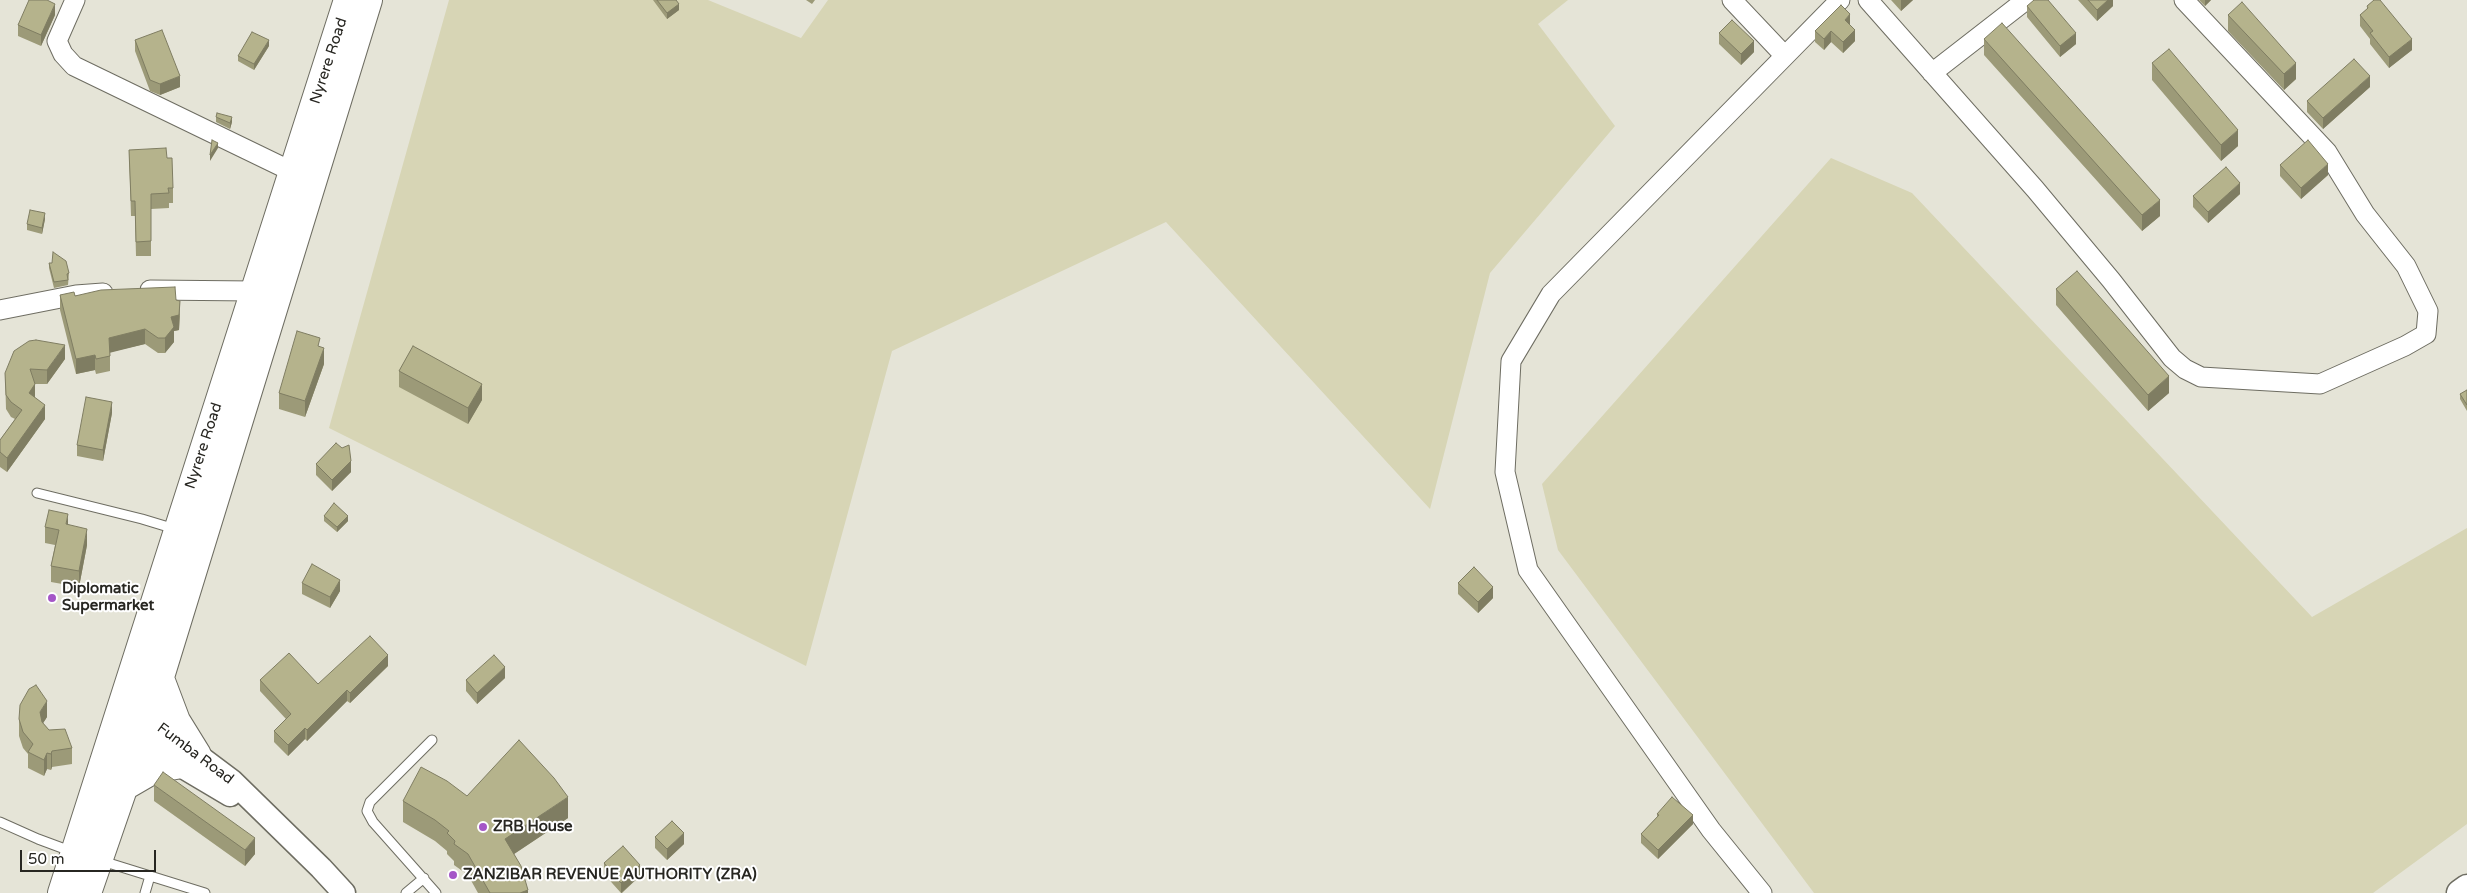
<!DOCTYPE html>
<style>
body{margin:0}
#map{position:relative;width:2467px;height:893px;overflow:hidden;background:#e5e4d7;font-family:"Varela Round",sans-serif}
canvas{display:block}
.scale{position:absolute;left:20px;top:850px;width:136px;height:22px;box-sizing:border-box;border:2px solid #272621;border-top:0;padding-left:6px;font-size:15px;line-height:18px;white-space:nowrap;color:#272621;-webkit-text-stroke:4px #fff;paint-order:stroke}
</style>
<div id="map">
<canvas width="2467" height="893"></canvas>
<div class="scale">50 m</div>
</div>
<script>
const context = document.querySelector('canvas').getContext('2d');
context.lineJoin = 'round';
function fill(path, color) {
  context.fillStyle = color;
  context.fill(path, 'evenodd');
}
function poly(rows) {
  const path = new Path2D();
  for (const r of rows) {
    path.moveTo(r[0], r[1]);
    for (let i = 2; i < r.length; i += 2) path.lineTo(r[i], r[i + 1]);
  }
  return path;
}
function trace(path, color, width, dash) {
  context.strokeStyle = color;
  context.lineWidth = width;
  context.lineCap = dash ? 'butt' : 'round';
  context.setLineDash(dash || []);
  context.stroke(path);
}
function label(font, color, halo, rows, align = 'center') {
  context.font = font + ' "Varela Round",sans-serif';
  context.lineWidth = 4;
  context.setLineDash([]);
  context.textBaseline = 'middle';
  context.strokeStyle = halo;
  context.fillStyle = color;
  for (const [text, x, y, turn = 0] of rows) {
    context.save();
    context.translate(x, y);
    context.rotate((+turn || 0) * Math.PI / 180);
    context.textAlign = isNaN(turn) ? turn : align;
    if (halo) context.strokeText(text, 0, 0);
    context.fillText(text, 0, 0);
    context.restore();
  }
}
fill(poly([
 [449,0,708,0,801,38,828,0,1568,0,1538,24,1615,126,1490,273,1430,509,1166,222,892,351,806,666,329,428],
 [1831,158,1912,193,2312,617,2467,528,2467,824,2373,893,1814,893,1558,550,1542,484]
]), '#d7d5b5');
const service = poly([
 [37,493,142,519,175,529],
 [432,740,370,802,367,811,373,822,436,893],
 [0,822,38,839,73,852],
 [102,861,205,893],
 [145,893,150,876],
 [406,893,424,878]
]);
const minor = poly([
 [75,0,57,41,63,54,74,66,293,172],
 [1732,0,1784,55],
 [1868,0,2035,189,2111,280,2172,358,2185,369,2201,377,2320,384,2405,346,2426,334,2428,311,2406,266,2365,214,2327,152,2184,0],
 [1932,73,2026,0],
 [150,290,254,291,265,294],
 [0,310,76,295,103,293],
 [1762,893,1711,830,1528,570,1505,472,1511,361,1551,294,1840,0]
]);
const tertiary = poly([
 [133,712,176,739,232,781,321,868,344,893],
 [125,736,139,741,230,795]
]);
const secondary = poly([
 [2460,893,2467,888]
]);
const primary = poly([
 [159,676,176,721,197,755],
 [123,787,154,769,181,764],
 [62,893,348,0],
 [87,893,147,719,368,0]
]);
trace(service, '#6e6d62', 11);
trace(minor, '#6e6d62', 21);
trace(tertiary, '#6e6d62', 25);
trace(secondary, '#6e6d62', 29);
trace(primary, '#6e6d62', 30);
trace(service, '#fff', 9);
trace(minor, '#fff', 19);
trace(tertiary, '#fff', 22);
trace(secondary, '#fff', 26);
trace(primary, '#fff', 28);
fill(poly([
 [653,0,676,0,679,10,667,19],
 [806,0,815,0,812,4],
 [1891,0,1913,0,1901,11],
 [2078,0,2113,0,2113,6,2097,21],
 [2199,0,2211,0,2205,6],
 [2027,6,2076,44,2060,57,2027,17],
 [2367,6,2412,50,2389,68,2370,44,2370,39,2360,26,2360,15,2367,9],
 [55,15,41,46,18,36,18,25],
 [2228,15,2296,79,2284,90,2228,31],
 [1850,25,1855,41,1843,53,1831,42,1824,50,1815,42,1815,31],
 [1719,33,1754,52,1741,65,1719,44],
 [1984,39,2160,216,2142,231,1984,55],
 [135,40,180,87,160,95,150,91,135,51],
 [269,46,254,70,238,61,238,56],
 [2152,63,2238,146,2221,161,2152,80],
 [2370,87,2323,129,2307,112,2307,101],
 [216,117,232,122,230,129,216,122],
 [129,150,167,158,173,188,173,203,169,203,169,208,151,209,151,256,136,256,135,216,131,216],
 [2280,165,2328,175,2301,199,2280,176],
 [2240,194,2208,223,2193,207,2193,196],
 [45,219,42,234,27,230,27,224],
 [49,263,69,273,68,285,54,288,49,268],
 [2056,289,2169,393,2148,411,2056,305],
 [60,295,176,300,180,316,179,330,174,331,174,342,165,353,158,353,145,344,110,352,110,371,96,374,95,370,76,374,60,310],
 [320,347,324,364,305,417,279,409,279,393],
 [65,359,47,384,35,384,35,398,45,419,7,472,0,467,0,440,15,419,11,417,6,409,5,373],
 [399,371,482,400,468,424,399,387],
 [2467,390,2467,411,2460,399,2460,394],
 [112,413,103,461,77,456,77,445],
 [342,448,351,472,332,491,316,475,316,464],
 [324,516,348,521,337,532,324,521],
 [68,525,87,545,79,587,51,582,51,566,55,545,45,543,45,527],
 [302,583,340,591,330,608,302,594],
 [1458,583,1493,598,1478,613,1458,594],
 [388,666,350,703,347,701,307,741,305,739,288,756,274,742,274,731,286,719,260,691,260,680,318,684],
 [505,678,477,704,466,691,466,680],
 [47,717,43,723,49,730,72,748,72,764,52,767,51,770,47,769,44,776,28,768,28,754,23,748,19,736,19,719],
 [154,785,255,854,245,866,154,801],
 [467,796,568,818,514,854,528,893,478,893,468,875,454,865,454,861,447,854,447,851,435,841,403,822,403,801],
 [1657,814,1693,824,1658,859,1641,843,1641,834,1657,817],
 [655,837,684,844,667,860,655,848],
 [604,863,640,876,622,893,621,893,604,874]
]), '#9c9a78');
fill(poly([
 [1901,0,1913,0,1901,11],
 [2108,0,2113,0,2113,6,2097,21,2097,10],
 [2205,0,2211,0,2205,6],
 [55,4,55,15,41,46,41,35],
 [679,4,679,10,667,19,667,13],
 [1850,14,1850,25,1845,20],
 [1855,30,1855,41,1843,53,1843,42],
 [1831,31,1831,42,1824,50,1824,39],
 [2076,33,2076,44,2060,57,2060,46],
 [2412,39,2412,50,2389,68,2389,57],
 [269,40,269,46,254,70,254,64],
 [1754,41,1754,52,1741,65,1741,54],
 [2296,63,2296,79,2284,90,2284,74],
 [180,76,180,87,160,95,160,84],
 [2370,76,2370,87,2323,129,2323,118],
 [232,117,232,122,230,129,230,123],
 [2238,130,2238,146,2221,161,2221,145],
 [218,143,218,148,210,161,210,155],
 [2328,164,2328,175,2301,199,2301,188],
 [2240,183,2240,194,2208,223,2208,212],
 [2160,200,2160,216,2142,231,2142,215],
 [45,213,45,219,42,234,42,228],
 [180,301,179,330,174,331,174,342,165,353,165,338,171,317],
 [145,329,145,344,109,353,109,338],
 [65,345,65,359,47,384,47,370],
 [324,348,324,364,305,417,305,401],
 [95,355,95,370,76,374,76,359],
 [2169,376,2169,393,2148,411,2148,395],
 [35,384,35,398,29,393],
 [482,384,482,400,468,424,468,408],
 [112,402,112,413,103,461,103,450],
 [45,405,45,419,7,472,7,458],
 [351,461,351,472,332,491,332,480],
 [68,514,68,530,66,524],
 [348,516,348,521,337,532,337,527],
 [87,529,87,545,79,587,79,571],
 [340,580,340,591,330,608,330,597],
 [1493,587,1493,598,1478,613,1478,602],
 [388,655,388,666,350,703,350,693],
 [505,667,505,678,477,704,477,693],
 [347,690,347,701,307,741,307,730],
 [47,701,47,717,40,728,40,712],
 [305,728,305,739,288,756,288,745],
 [52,751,52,767,51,770,51,754],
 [47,753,47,769,44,776,44,760],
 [568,797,568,818,505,860,505,839],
 [1693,815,1693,824,1658,859,1658,850],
 [684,833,684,844,667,860,667,849],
 [255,838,255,854,245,866,245,850],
 [640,865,640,876,621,893,621,883],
 [528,890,528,893,520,893]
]), '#7f7d62');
const building = poly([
 [29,0,47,0,55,4,41,35,18,25,29,0],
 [657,0,676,0,679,4,667,13,657,0],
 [2034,0,2048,0,2076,33,2060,46,2027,6,2034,0],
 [2088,0,2108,0,2097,10,2088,0],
 [2374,0,2380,0,2412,39,2389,57,2370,33,2373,31,2360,15,2368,8,2367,6,2374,0],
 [2242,2,2296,63,2284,74,2228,15,2242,2],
 [1841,5,1850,14,1845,20,1855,30,1843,42,1831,31,1824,39,1815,31,1841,5],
 [1732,20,1754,41,1741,54,1719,33,1732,20],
 [2002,23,2160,200,2142,215,1984,39,2002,23],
 [162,30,180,76,160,84,150,80,135,40,162,30],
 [252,32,269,40,254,64,238,56,252,32],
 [2169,49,2238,130,2221,145,2152,63,2169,49],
 [2354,59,2370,76,2323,118,2307,101,2354,59],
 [217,113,232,117,230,123,216,117,217,113],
 [212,140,218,143,210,155,212,140],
 [2308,140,2328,164,2301,188,2280,165,2308,140],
 [166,148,167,158,172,158,173,188,168,188,169,193,151,194,151,241,136,242,135,201,131,201,129,150,166,148],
 [2226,167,2240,183,2208,212,2193,196,2226,167],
 [30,210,45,213,42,228,27,224,30,210],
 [53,252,66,261,69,273,67,274,68,280,54,282,49,263,52,263,53,252],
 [2077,271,2169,376,2148,395,2056,289,2077,271],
 [175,287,176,300,180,301,179,315,171,317,174,327,165,338,158,338,145,329,109,338,110,356,96,359,95,355,76,359,60,295,74,292,75,296,101,290,175,287],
 [297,331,320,338,318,346,324,348,305,401,279,393,297,331],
 [36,340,65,345,47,370,30,369,35,384,29,393,45,405,7,458,0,452,0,440,22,410,11,402,6,395,5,373,14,351,29,341,36,340],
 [413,346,482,384,468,408,399,371,413,346],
 [2467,390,2467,405,2460,394,2467,390],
 [86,397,112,402,103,450,77,445,86,397],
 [336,443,342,448,349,445,351,461,332,480,316,464,336,443],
 [334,503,348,516,337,527,324,516,334,503],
 [49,510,68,514,66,524,87,529,79,571,51,566,59,530,45,527,49,510],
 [312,564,340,580,330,597,302,583,312,564],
 [1474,567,1493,587,1478,602,1458,583,1474,567],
 [370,636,388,655,350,693,347,690,307,730,305,728,288,745,274,731,291,714,260,680,289,653,318,684,370,636],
 [494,655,505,667,477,693,466,680,494,655],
 [36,685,47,701,40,712,42,722,49,730,65,729,72,748,52,751,51,754,47,753,44,760,28,752,33,744,23,732,19,719,20,705,29,689,36,685],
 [519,740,554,778,568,797,505,839,521,866,528,890,520,893,490,893,468,854,454,844,455,841,447,833,449,831,435,820,403,801,421,767,447,781,467,796,519,740],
 [163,772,255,838,245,850,154,785,163,772],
 [1672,797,1693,815,1658,850,1641,834,1659,815,1657,814,1672,797],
 [672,821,684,833,667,849,655,837,672,821],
 [623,846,640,865,621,883,604,863,623,846]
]);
fill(building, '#b5b38c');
trace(building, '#7f7d62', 1);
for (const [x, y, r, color] of [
 [52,598,5,"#a556c7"],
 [483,827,5,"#a556c7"],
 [453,875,5,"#a556c7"]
]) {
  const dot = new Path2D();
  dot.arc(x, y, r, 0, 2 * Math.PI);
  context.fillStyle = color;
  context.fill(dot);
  trace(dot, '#fff', 2);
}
label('15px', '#272621', '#fff', [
 ["Nyrere Road",329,61,-72],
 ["Nyrere Road",204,446,-72],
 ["Fumba Road",195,754,37]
]);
label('bold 15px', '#272621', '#fff', [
 ["Diplomatic",62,589],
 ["Supermarket",62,606],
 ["ZRB House",493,827],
 ["ZANZIBAR REVENUE AUTHORITY (ZRA)",463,875]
], 'left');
</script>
